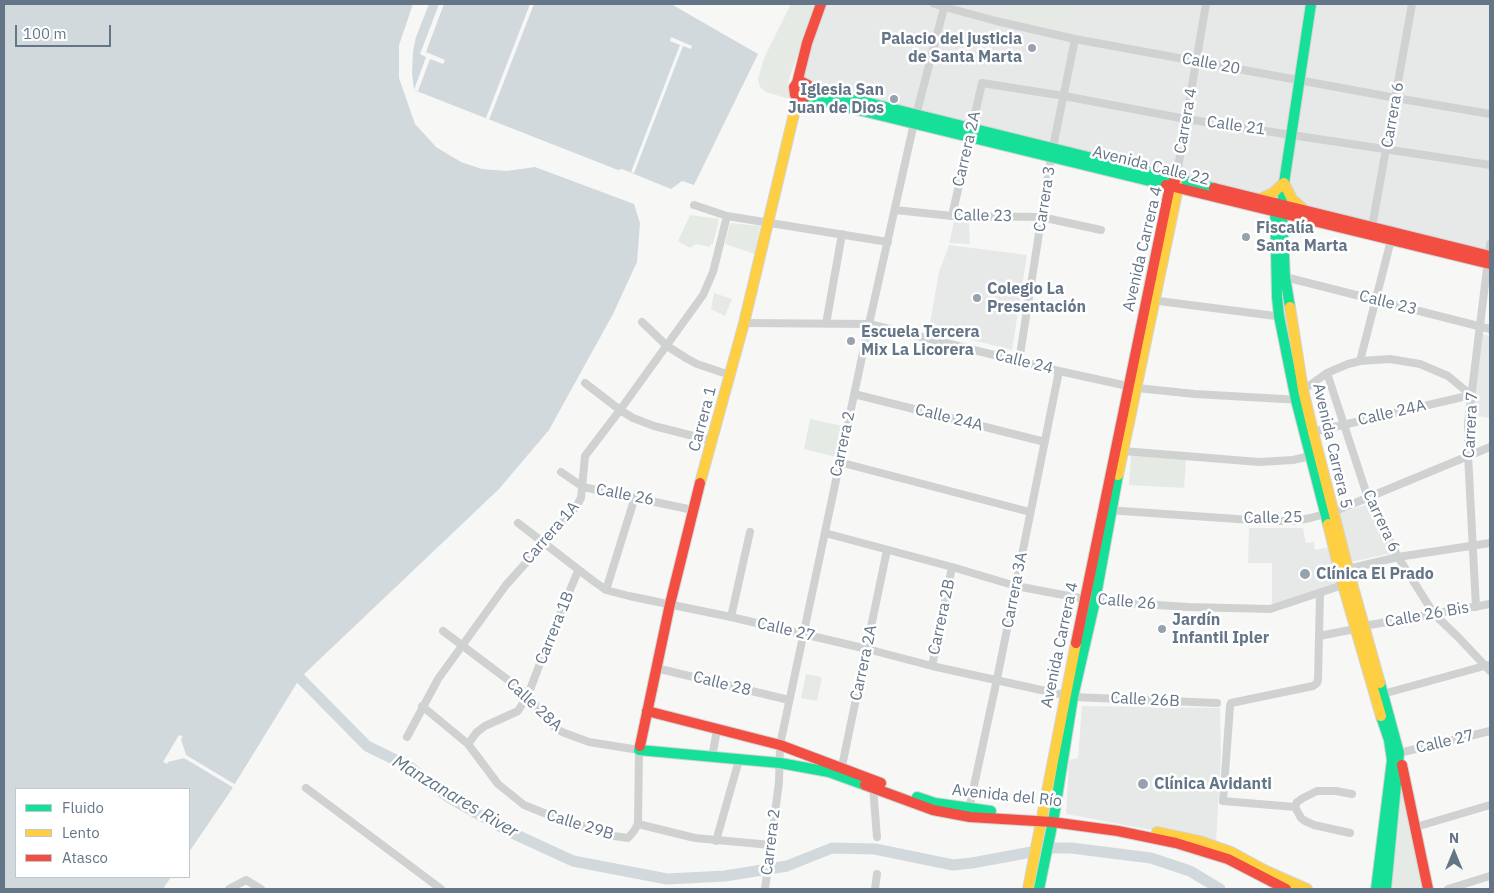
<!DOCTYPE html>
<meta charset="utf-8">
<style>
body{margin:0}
#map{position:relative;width:1494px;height:893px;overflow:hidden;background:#f7f7f6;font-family:"IBM Plex Sans",sans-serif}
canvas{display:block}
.frame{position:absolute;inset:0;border:5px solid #647588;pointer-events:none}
.legend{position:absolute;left:15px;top:788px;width:175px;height:90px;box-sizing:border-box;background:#fff;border:1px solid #c1c8cf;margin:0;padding:6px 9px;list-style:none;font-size:15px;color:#647588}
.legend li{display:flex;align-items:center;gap:10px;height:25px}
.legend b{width:25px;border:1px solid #c1c8cf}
.north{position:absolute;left:1429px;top:828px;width:50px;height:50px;-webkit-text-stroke:4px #fff;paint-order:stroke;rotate:0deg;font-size:14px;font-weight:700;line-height:20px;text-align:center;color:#647588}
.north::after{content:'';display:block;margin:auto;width:18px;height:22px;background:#647588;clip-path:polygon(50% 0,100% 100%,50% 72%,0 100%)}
.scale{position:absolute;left:15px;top:25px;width:96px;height:22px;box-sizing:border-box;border:2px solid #647588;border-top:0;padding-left:6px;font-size:15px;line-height:18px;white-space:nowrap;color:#647588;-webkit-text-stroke:4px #fff;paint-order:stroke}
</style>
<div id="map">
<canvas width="1494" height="893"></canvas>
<div class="frame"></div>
<ul class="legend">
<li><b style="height:6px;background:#16e098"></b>Fluido</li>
<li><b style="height:6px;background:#ffcf43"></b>Lento</li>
<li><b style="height:6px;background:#f24e42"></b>Atasco</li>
</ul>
<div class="north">N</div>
<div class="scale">100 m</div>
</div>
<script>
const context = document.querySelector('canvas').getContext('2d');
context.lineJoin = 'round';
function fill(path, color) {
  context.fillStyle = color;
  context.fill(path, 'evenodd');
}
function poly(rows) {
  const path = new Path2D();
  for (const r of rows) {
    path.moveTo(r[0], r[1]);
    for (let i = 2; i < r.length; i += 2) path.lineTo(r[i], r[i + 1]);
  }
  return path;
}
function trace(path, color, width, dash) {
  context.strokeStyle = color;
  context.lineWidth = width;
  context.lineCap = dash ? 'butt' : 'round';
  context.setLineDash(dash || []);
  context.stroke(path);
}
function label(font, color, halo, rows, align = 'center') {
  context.font = font + ' "IBM Plex Sans",sans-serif';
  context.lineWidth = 5;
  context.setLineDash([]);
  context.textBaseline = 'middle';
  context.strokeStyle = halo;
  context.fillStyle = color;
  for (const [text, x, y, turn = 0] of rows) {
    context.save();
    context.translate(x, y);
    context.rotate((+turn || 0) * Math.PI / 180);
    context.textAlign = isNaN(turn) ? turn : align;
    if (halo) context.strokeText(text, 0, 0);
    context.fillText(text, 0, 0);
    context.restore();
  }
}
fill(poly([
 [826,4,1490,4,1490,263,798,97,807,59],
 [954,222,969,222,970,244,949,243],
 [949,245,1027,255,1012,350,929,329,939,272],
 [1482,334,1490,336,1490,418,1472,415],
 [1368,504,1392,553,1347,563,1335,515],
 [1249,528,1303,528,1306,543,1314,542,1315,550,1329,547,1342,584,1272,607,1272,563,1248,563],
 [1082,706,1220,708,1221,754,1216,842,1066,814,1069,760,1078,758]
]), '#e7e9e8');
fill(poly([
 [791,4,816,4,789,79,788,87,793,100,766,92,760,87,758,79,764,58],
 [1004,4,1076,4,1070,32,1002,17],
 [690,215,719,219,713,244,711,244,710,247,696,244,690,248,678,241],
 [731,223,760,226,755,254,725,244,729,227],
 [714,293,732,299,725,316,711,309],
 [810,419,843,426,836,457,804,449],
 [1131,455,1186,459,1184,488,1129,485],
 [806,674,822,677,817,701,801,698],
 [1400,777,1426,889,1388,889]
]), '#e6eae4');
fill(poly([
 [4,4,413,4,399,45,399,78,415,124,436,147,461,162,482,169,507,171,535,167,634,204,640,223,637,262,613,314,549,430,499,489,300,678,228,795,189,852,189,789,16,789,16,877,171,877,163,889,4,889],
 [429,4,671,4,758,54,694,185,682,181,671,189,622,169,618,170,414,90,412,73,413,51,416,37]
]), '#d1d9dd');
fill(poly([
 [439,4,444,4,426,52,445,60,443,64,430,59,418,91,414,90,426,57,420,54],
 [530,4,534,4,489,120,486,118],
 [671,37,692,46,691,49,683,46,634,173,631,172,680,45,670,41],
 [179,735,183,737,181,739,186,755,236,785,234,788,184,758,168,762,167,764,163,762]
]), '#f7f7f6');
trace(poly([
 [300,678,367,746,410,767,448,797,510,832,573,861,667,879,725,876,787,866,832,848,875,849,953,865,972,863,1053,848,1071,848,1151,858,1190,871,1220,889]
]), '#d1d9dd', 11);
const fast = poly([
 [809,88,1214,188],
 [805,97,1166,185],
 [1275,203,1277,297,1279,316,1296,400,1328,524],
 [1290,307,1285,277,1282,213,1284,183,1311,4],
 [1380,683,1399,753,1386,889],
 [640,746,639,750,780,763,829,772,865,785],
 [917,797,935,803,991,811],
 [1039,889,1054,816,1073,697,1095,601,1118,475],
 [1376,889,1392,760,1389,740,1381,716]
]);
const slow = poly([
 [1260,199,1273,193,1284,183,1292,199,1302,208],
 [1290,307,1303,390,1313,432,1348,569,1380,683],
 [1118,475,1178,188,1176,179],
 [700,483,744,323,798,97],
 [1328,524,1343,585,1381,716],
 [1157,832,1199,841,1231,852,1264,870,1307,889],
 [1028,889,1076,643]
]);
const jam = poly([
 [797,83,802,82,808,85,809,93,805,97,800,98,795,95,794,87,797,83,807,43,821,4],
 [1166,185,1490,264],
 [1214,188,1490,256],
 [1076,643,1170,186,1176,179],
 [647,711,780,745,881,783],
 [640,746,670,604,700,483],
 [1402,765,1428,889],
 [865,785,933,810,970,817,1052,822,1118,831,1176,843,1228,859,1286,889]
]);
trace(fast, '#d2d4d5', 12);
trace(slow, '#d2d4d5', 12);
trace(jam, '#d2d4d5', 12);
trace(poly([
 [934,4,996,21,1075,39,1396,98,1490,114],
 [1176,179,1206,4],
 [694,205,727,216,888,242],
 [895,210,952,216,1041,217,1101,230],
 [952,216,982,83,1064,96,1186,119,1490,165],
 [1372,227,1412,4],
 [1285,277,1490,329],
 [1151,300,1291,318],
 [642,322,667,346,686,358,697,364,730,375],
 [744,323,869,324,1059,371,1137,388,1195,394,1301,400],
 [826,324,842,234],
 [1019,361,1051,157,1075,39],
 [1360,361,1391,240],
 [1327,373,1368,498,1398,557,1434,614,1459,638,1490,671],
 [585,383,620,410,633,418,654,426,713,441],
 [1303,390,1327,373,1348,364,1360,361,1390,359,1420,364,1448,376,1471,395],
 [854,394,1045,442],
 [1313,432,1471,395],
 [1123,451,1259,462,1293,460,1310,456],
 [839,462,1030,512],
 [561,472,583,487,693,510],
 [1107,510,1266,521,1294,521,1310,518,1333,512,1490,447],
 [518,523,592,580,606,590,629,596,731,617,867,649,932,666,1073,697,1217,703],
 [825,533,952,567,1016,586,1095,601,1188,607,1270,609,1343,585],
 [1348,569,1398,557,1490,543],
 [606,590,635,497],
 [1320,594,1318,679,1317,683,1313,686,1231,703,1230,706,1223,801,1295,807,1301,818,1305,821,1314,825,1350,833],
 [1476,607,1468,455,1468,423,1490,244],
 [731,617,750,532],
 [1364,626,1490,604],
 [1319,636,1355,629],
 [932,666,952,567],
 [656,668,789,700],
 [1379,695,1488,665],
 [422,706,468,744,498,784,524,805,554,817,614,836,628,838,634,831,638,824,639,750,589,742,562,732,551,725,545,718,528,695,443,631],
 [407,737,438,679,506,585,576,507,581,498,585,456,620,410,703,295,713,272,727,216],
 [468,744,477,732,485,726,518,711,528,695,547,645,578,571],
 [1399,753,1490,731],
 [712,757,717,730],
 [841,771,887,550],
 [873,787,877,837],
 [306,788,441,889],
 [1295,807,1297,802,1303,798,1317,791,1336,791,1352,794],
 [969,809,997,679,1059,371],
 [638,824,695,838,771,845],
 [1416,827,1490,805],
 [716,841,739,760],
 [229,889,246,880,261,889],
 [765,889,779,782,780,745,869,324,914,123,945,4],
 [875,889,877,874],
 [1448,889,1490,876]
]), '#d0d2d2', 8);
trace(fast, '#16e098', 10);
trace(slow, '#ffcf43', 10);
trace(jam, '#f24e42', 10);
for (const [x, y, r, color] of [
 [1032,48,5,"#97a2ae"],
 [894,99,5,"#97a2ae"],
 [1246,237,5,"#97a2ae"],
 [977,298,5,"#97a2ae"],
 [851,341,5,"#97a2ae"],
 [1305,574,6,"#97a2ae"],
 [1162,629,5,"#97a2ae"],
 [1143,784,6,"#97a2ae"]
]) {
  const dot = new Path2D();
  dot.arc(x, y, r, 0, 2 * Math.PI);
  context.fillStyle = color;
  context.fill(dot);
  trace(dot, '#fff', 2);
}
label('bold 16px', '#647588', '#fff', [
 ["Palacio del justicia",1022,39,"right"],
 ["de Santa Marta",1022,57,"right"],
 ["Iglesia San",884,90,"right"],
 ["Juan de Dios",884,108,"right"],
 ["Fiscalía",1256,228],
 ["Santa Marta",1256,246],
 ["Colegio La",987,289],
 ["Presentación",987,307],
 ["Escuela Tercera",861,332],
 ["Mix La Licorera",861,350],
 ["Clínica El Prado",1316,574],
 ["Jardín",1172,620],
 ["Infantil Ipler",1172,638],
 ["Clínica Avidanti",1154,784]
], 'left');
label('16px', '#647588', '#fff', [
 ["Calle 20",1211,64,11],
 ["Carrera 6",1393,115,-80],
 ["Carrera 4",1186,121,-80],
 ["Calle 21",1236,126,8],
 ["Carrera 2A",967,149,-77],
 ["Avenida Calle 22",1151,166,14],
 ["Carrera 3",1045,199,-81],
 ["Calle 23",983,216,1],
 ["Avenida Carrera 4",1143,249,-77],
 ["Calle 23",1388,303,14],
 ["Calle 24",1024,362,14],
 ["Calle 24A",1392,413,-13],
 ["Calle 24A",949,418,14],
 ["Carrera 1",703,419,-75],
 ["Carrera 7",1471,425,-87],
 ["Carrera 2",843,444,-78],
 ["Avenida Carrera 5",1332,446,77],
 ["Calle 26",625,495,11],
 ["Calle 25",1273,518,-1],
 ["Carrera 6",1381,521,65],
 ["Carrera 1A",551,533,-49],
 ["Carrera 3A",1015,590,-79],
 ["Calle 26",1127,602,5],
 ["Calle 26 Bis",1427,615,-10],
 ["Carrera 2B",942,617,-78],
 ["Carrera 1B",555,628,-68],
 ["Calle 27",786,630,13],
 ["Avenida Carrera 4",1060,645,-78],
 ["Carrera 2A",864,663,-78],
 ["Calle 28",722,684,14],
 ["Calle 26B",1145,700,3],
 ["Calle 28A",534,705,43],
 ["Calle 27",1445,742,-13],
 ["Avenida del Río",1007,796,6],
 ["Calle 29B",580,825,17],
 ["Carrera 2",771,842,-83]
]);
label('italic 18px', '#607784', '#fff', [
 ["Manzanares River",455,797,31]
]);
</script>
